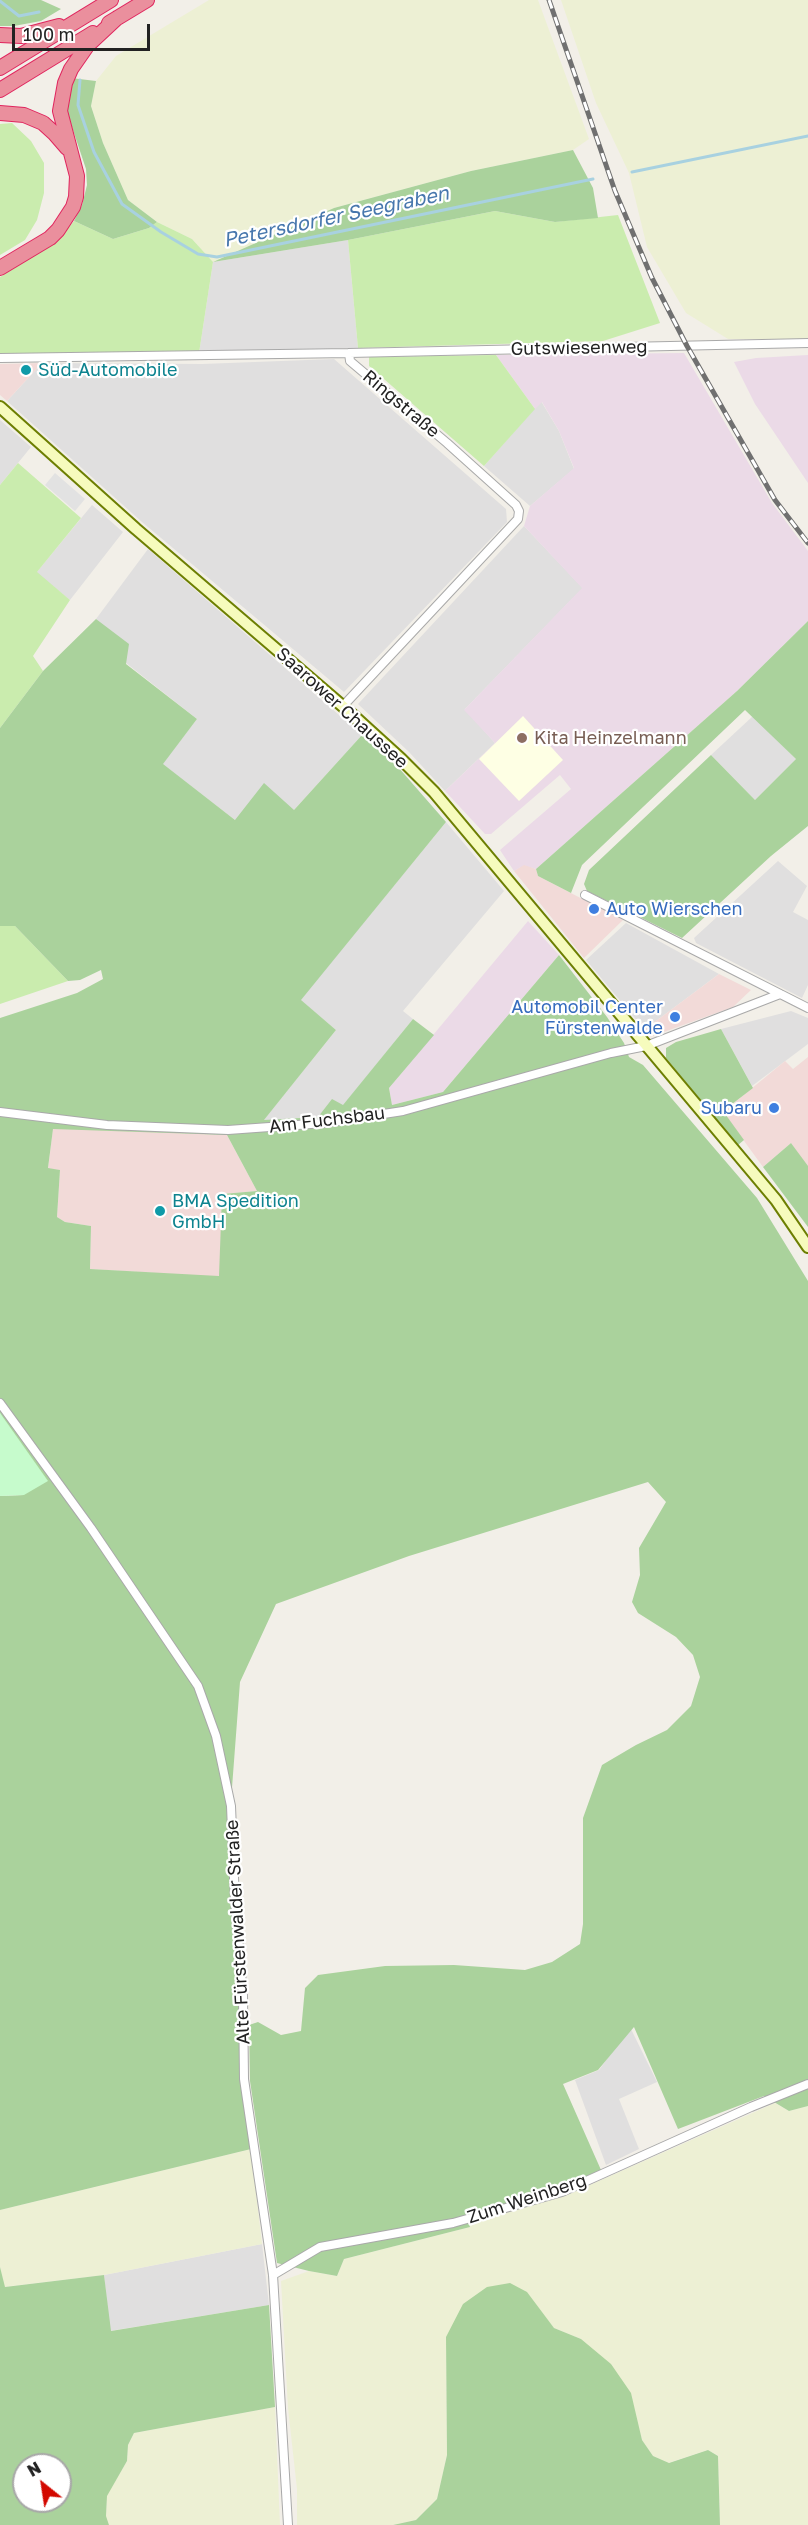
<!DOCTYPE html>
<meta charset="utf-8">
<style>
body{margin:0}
#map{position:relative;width:808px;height:2525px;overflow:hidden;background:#f2efe8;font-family:"Golos Text",sans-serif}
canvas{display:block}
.north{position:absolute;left:12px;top:2453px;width:60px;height:60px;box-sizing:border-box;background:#fff;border:2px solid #a7a7a7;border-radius:50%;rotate:330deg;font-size:16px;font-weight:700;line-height:24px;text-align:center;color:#222}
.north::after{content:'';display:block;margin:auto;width:21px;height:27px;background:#d30800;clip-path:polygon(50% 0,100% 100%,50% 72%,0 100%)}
.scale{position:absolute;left:12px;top:24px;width:138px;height:27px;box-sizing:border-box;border:3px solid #222;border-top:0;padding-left:8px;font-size:18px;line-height:21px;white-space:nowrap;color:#222;-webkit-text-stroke:4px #fff;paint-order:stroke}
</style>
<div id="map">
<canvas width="808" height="2525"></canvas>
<div class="north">N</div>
<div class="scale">100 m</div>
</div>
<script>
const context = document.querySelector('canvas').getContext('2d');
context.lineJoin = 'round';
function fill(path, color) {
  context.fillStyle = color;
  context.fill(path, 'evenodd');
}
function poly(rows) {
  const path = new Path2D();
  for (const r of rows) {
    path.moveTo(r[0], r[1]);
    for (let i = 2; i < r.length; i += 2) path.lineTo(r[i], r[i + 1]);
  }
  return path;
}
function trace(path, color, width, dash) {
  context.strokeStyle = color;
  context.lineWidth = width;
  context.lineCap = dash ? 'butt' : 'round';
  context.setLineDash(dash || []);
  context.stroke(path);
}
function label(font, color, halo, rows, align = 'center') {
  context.font = font + ' "Golos Text",sans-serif';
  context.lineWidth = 4.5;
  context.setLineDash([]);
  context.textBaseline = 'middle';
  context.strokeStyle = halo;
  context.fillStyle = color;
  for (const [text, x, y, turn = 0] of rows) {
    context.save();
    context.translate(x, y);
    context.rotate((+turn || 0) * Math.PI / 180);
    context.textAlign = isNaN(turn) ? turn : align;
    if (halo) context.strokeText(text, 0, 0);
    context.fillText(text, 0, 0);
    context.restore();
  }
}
fill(poly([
 [348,240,358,348,199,353,213,262],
 [334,359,506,509,507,522,344,692,142,522,7,401,42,363,202,364],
 [541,401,559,431,574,469,530,506,484,466],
 [0,420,31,447,0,485],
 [92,505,123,532,70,600,36,573],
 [524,526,583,588,465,709,495,743,445,791,409,752,358,704],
 [148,549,362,735,294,810,235,820,162,764,197,719,126,663,96,619],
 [753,716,796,759,755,800,711,755],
 [446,822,504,891,403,1011,413,1019,343,1106,319,1117,263,1121,336,1030,300,1000],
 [778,861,807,886,793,912,808,920,808,985,802,998,696,943,694,938],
 [626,923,719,974,652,1024,638,1022,586,960],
 [791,1011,808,1018,808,1044,752,1086,721,1029],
 [630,2027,657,2082,619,2099,639,2149,606,2165,575,2080,599,2070],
 [262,2244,269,2305,110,2331,104,2275]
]), '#e0dfdf');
fill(poly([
 [42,363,7,401,0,395,0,364],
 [524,864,536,869,538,876,623,920,584,958,514,871],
 [719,974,751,990,733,1007,650,1037,638,1022,652,1024],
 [808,1057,808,1168,791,1143,763,1167,723,1112,785,1061,793,1069],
 [53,1128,227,1135,257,1191,222,1194,220,1277,90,1269,91,1226,65,1222,57,1217,60,1170,48,1169]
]), '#f2dad8');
fill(poly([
 [684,353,772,503,808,551,808,621,737,691,536,869,524,865,514,871,500,850,571,789,560,775,491,834,485,834,445,791,495,743,464,710,582,588,524,526,530,506,574,468,559,431,542,402,535,409,496,355],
 [808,355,808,483,755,404,734,362,756,358],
 [528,921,559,955,443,1092,392,1105,389,1088]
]), '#ebdae7');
fill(poly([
 [523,716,563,760,519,801,479,759]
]), '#feffe4');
fill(poly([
 [209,0,538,0,589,139,573,150,471,171,334,208,213,262,192,239,157,222,128,200,103,143,91,106,96,81,116,56],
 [561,0,808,0,808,339,728,339,686,313,647,247,629,173,596,103],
 [775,2103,789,2111,808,2106,808,2525,720,2525,718,2456,708,2450,668,2463,653,2456,642,2440,636,2419,581,2339,554,2328,543,2315,446,2337,447,2455,437,2499,416,2520,393,2525,297,2525,297,2489,288,2408,281,2281,309,2271,337,2276,344,2259,470,2227,469,2223,565,2196],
 [251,2149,262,2244,104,2275,4,2287,0,2267,0,2210],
 [275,2407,280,2525,109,2525,106,2516,107,2495,127,2461,128,2445,134,2433]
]), '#edf0d4');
fill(poly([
 [12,123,31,141,44,163,44,193,37,220,25,240,0,255,0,124],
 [495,211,555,222,618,215,660,323,603,341,358,348,348,240],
 [74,221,113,239,149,228,157,222,192,239,213,262,199,353,0,353,0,277,56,242],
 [496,355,535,409,484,466,369,366,369,357],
 [18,463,81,518,37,572,70,600,33,656,43,671,0,728,0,485],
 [0,926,15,926,68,981,0,1004]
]), '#caecae');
fill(poly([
 [0,0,41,0,61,9,41,21,14,26,0,26],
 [71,78,96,81,91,106,103,143,128,200,157,222,149,228,113,239,74,221,82,205,87,185,86,169,65,106],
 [573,150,593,188,598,218,555,222,495,211,348,240,213,262,334,208,471,171],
 [96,619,129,644,126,664,197,719,163,764,235,820,264,783,294,810,362,735,398,767,446,822,301,1000,336,1030,264,1120,318,1117,332,1099,343,1105,413,1019,434,1035,389,1088,392,1105,443,1092,559,955,607,1017,624,1043,629,1057,643,1065,757,1198,808,1281,808,2106,789,2111,764,2096,678,2129,634,2027,598,2070,563,2084,601,2170,546,2193,467,2216,470,2227,344,2259,337,2276,309,2271,277,2263,250,2081,249,2025,258,2022,281,2035,301,2031,305,1988,318,1975,385,1966,454,1965,525,1970,552,1962,580,1944,583,1924,583,1818,602,1765,636,1745,667,1730,691,1706,700,1677,693,1655,676,1637,638,1613,632,1602,640,1575,639,1548,666,1502,648,1482,409,1556,276,1604,240,1682,230,1814,251,2149,0,2210,0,1496,24,1495,0,1413,0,1018,77,993,103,979,101,970,80,980,68,981,15,926,0,926,0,728,43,671],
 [53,1129,227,1135,257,1191,222,1194,219,1276,90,1269,91,1226,65,1222,57,1217,60,1170,48,1168],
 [808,621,808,826,771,856,682,938,587,891,584,884,589,870,711,755,755,800,796,759,745,710,582,865,571,893,538,876,536,869,737,691],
 [721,1029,753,1088,723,1111,744,1140,738,1145,666,1058,666,1048,676,1042],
 [791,1143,808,1166,808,1227,763,1167],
 [0,2267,5,2287,104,2275,111,2331,269,2305,275,2407,134,2433,128,2445,127,2461,107,2496,106,2516,109,2525,0,2525],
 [24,2465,60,2465,60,2501,24,2501],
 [510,2283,527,2292,554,2328,581,2339,611,2364,631,2393,642,2440,653,2456,669,2463,708,2450,718,2456,720,2525,393,2525,416,2520,437,2499,447,2455,446,2337,463,2304,487,2287]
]), '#aad29c');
fill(poly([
 [0,1413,48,1481,24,1495,0,1496]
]), '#c6fbcc');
fill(poly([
 [55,473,85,499,75,511,45,485]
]), '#e2e2e2');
trace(poly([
 [0,1,19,16,39,12],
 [80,80,78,105,94,152,122,204,161,232,198,254,217,257,593,179],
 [632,172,808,136]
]), '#a8d1e0', 3);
const minor = poly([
 [0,358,349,353,808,343],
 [343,706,518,519,519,511,516,505,447,443,350,361,349,353],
 [585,895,808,1008],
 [0,1112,107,1125,228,1130,325,1123,403,1111,611,1053,646,1046,780,994],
 [0,1403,91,1528,198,1686,216,1736,231,1806,235,1901,243,1996,244,2079,273,2275,288,2525],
 [273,2275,320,2247,453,2223,562,2192,751,2107,808,2084]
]);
const secondary = poly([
 [0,407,136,529,346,709,401,759,434,792,776,1200,808,1247]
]);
const motorway = poly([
 [109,23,147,0],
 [0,35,21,36,59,26],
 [0,68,111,0],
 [0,90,93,33],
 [0,113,24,115,43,123,54,133,67,148],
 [0,268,50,238,58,230,73,207,76,197,77,176,60,111,65,83,71,69,87,46,117,18]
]);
trace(minor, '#a9a9a9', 10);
trace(secondary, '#6d7f02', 14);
trace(motorway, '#e0255e', 16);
trace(minor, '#fff', 8);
trace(secondary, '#f6fbbd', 10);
trace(motorway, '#ea8f9d', 14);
const rail = poly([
 [549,0,615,191,652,278,687,346,775,500,808,543]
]);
trace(rail, '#707070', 5);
trace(rail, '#fff', 3, [9]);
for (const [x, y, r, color] of [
 [26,370,6,"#0f9aa8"],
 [522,738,6,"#8d6e63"],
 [594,909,6,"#3f7fe0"],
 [675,1017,6,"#3f7fe0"],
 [774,1108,6,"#3f7fe0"],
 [160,1211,6,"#0f9aa8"]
]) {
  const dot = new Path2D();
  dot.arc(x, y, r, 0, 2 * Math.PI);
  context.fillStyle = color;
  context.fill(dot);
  trace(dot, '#fff', 2);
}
label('18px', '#222', '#fff', [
 ["Gutswiesenweg",579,348,-1],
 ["Ringstraße",401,404,40],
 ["Saarower Chaussee",342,708,42],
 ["Am Fuchsbau",327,1120,-7],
 ["Alte Fürstenwalder Straße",238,1932,-93],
 ["Zum Weinberg",527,2199,-18]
]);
label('18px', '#0d838f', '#fff', [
 ["Süd-Automobile",38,370],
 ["BMA Spedition",172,1201],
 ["GmbH",172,1222]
], 'left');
label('18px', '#785e54', '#fff', [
 ["Kita Heinzelmann",534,738]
], 'left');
label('18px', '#366cbe', '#fff', [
 ["Auto Wierschen",606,909,"left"],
 ["Automobil Center",663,1007],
 ["Fürstenwalde",663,1028],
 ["Subaru",762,1108]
], 'right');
label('italic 20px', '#4777ad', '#fff', [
 ["Petersdorfer Seegraben",336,217,-12]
]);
</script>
